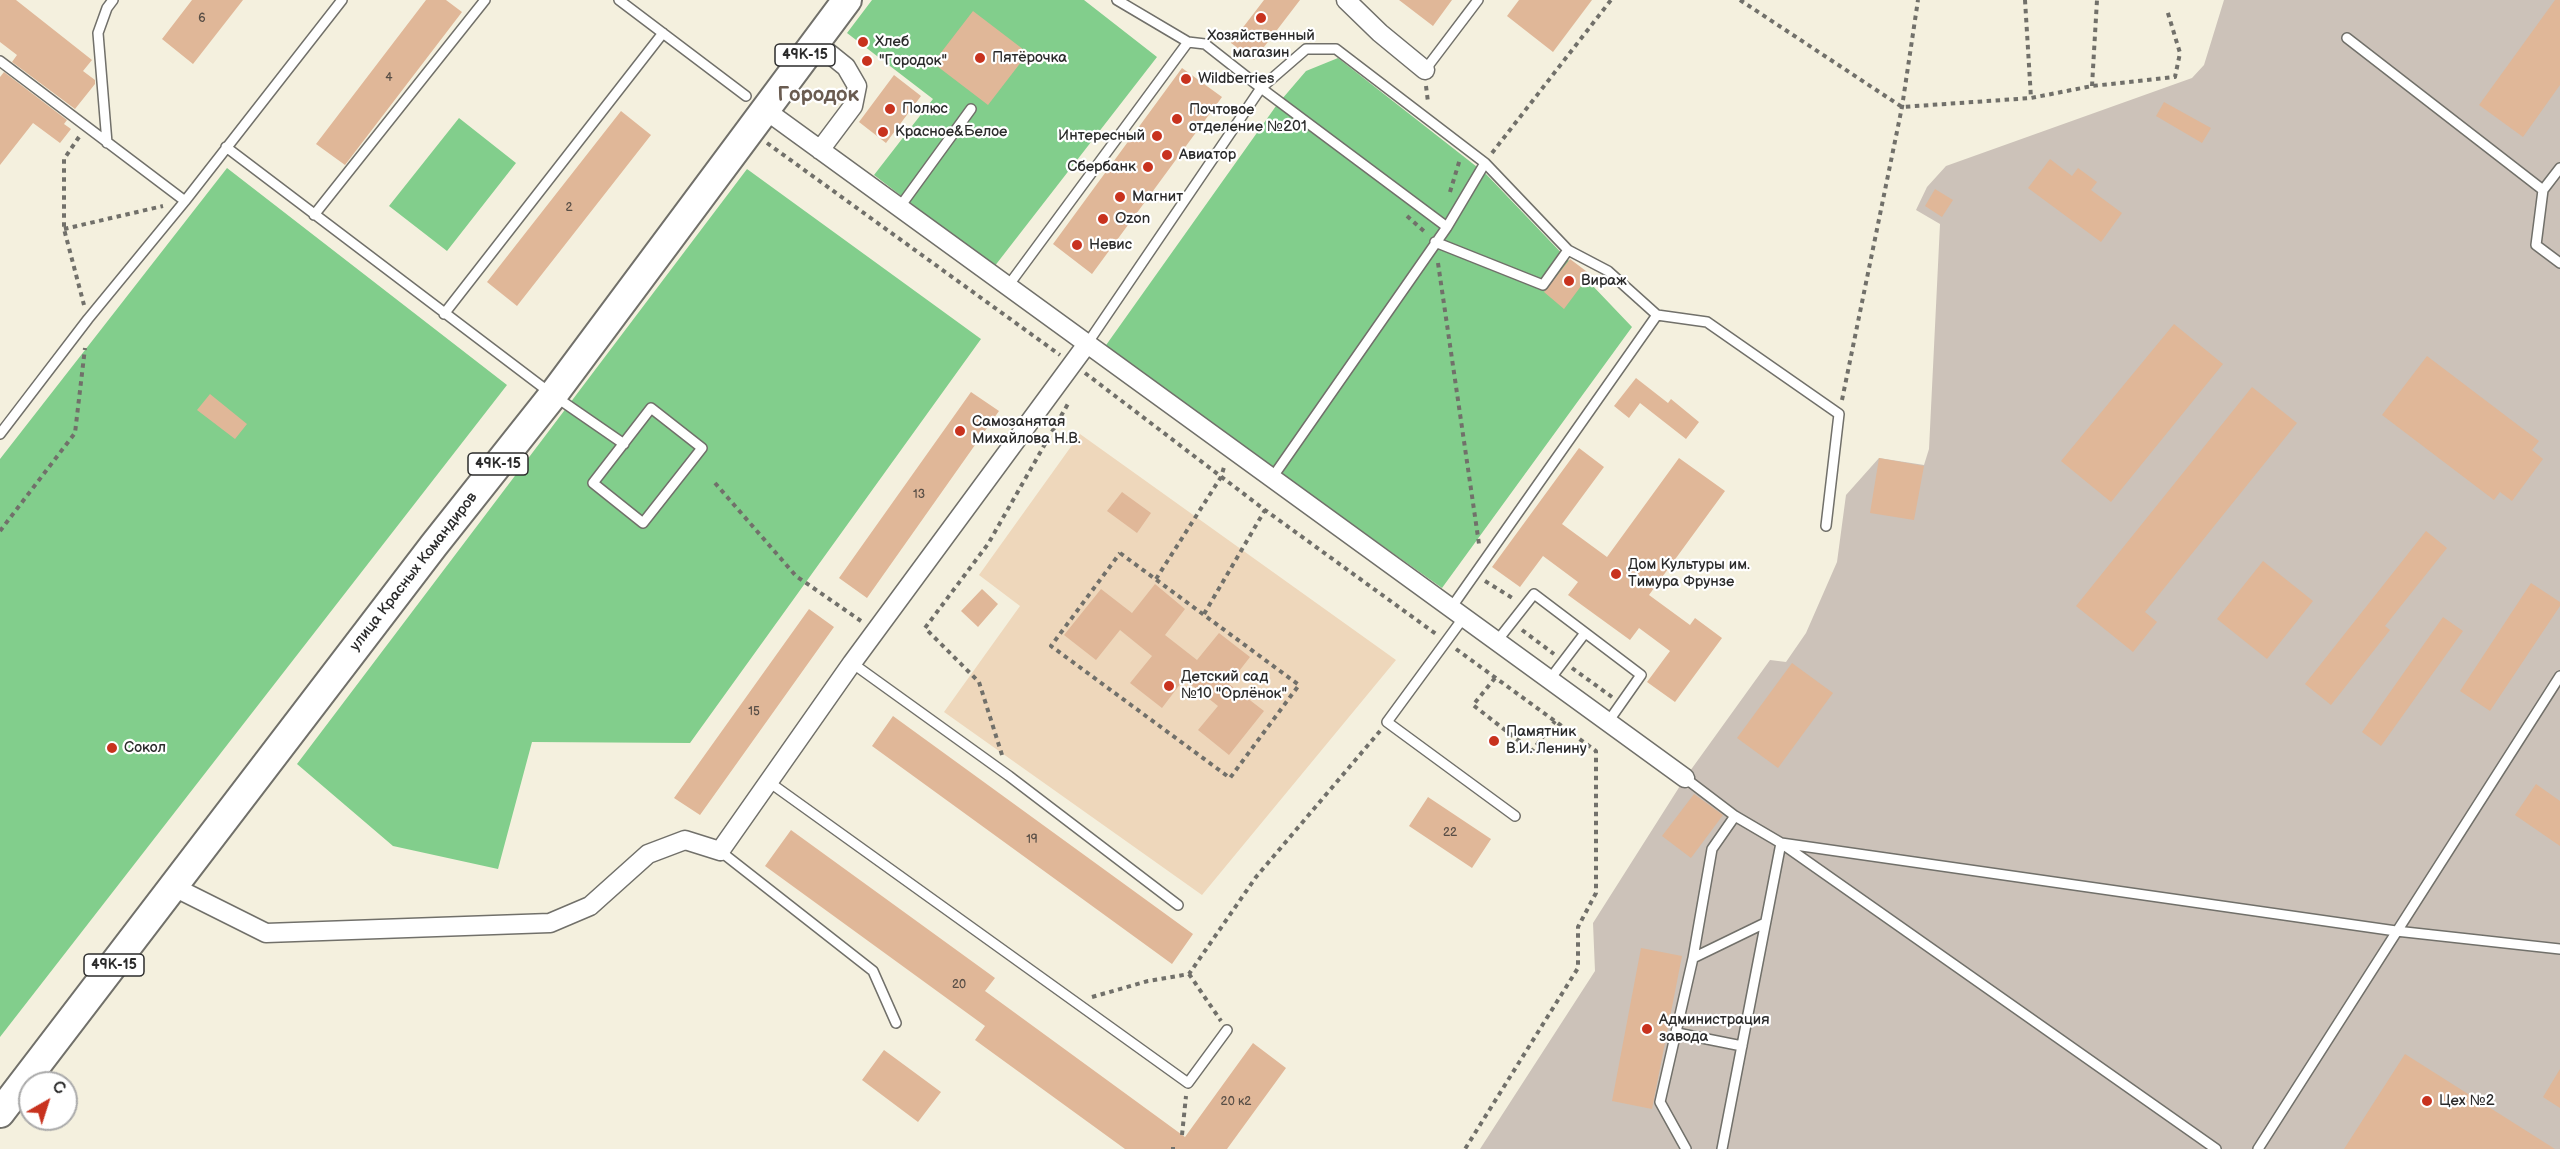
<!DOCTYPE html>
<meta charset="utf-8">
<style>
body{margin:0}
#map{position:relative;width:2560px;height:1149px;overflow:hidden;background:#f4f0de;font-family:"Balsamiq Sans",sans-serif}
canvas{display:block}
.north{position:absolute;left:18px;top:1071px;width:60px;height:60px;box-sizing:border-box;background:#fff;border:2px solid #aaa;border-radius:50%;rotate:39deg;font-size:16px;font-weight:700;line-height:24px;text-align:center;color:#2b2b2b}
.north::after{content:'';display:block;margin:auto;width:21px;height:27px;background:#c8321e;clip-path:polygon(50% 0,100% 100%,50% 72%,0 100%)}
</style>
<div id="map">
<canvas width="2560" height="1149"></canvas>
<div class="north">С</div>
</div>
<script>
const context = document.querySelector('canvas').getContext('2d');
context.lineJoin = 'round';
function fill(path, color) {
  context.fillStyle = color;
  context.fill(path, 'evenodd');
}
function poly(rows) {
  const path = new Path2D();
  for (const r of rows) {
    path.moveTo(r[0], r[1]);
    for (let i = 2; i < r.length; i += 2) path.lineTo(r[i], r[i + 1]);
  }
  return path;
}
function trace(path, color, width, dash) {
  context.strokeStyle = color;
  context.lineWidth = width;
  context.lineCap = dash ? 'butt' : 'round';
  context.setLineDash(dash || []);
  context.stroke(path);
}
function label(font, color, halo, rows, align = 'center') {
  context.font = font + ' "Balsamiq Sans",sans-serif';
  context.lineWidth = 4.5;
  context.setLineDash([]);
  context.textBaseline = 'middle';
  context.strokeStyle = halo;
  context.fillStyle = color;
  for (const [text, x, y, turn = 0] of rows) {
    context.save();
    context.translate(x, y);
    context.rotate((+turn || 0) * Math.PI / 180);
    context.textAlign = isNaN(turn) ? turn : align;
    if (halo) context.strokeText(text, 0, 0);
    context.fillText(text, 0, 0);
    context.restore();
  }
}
fill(poly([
 [1080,434,1396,660,1202,895,944,712,1020,606,979,575]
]), '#eed7bb');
fill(poly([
 [2224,0,2560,0,2560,1149,1480,1149,1595,971,1593,923,1685,778,1770,660,1786,662,1806,633,1837,562,1846,495,1879,458,1924,465,1929,449,1940,224,1916,210,1927,187,1946,166,2192,78,2204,65]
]), '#ccc2b9');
fill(poly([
 [872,0,1084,0,1157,57,994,267,874,175,933,99,847,33],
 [1338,58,1486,174,1632,327,1442,588,1104,348,1276,106,1306,71],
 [459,118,516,163,447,251,389,206],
 [227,168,507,385,0,1037,0,459],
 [747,169,981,339,690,743,532,742,498,869,393,846,297,764]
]), '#82ce8c');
fill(poly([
 [0,0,16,0,92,60,83,71,95,80,95,84,75,109,12,62,17,55,0,42],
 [192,0,243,0,193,64,162,39],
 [426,0,446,0,462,12,345,165,316,144],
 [1264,0,1300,0,1254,60,1231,43],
 [1399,0,1452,0,1433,26],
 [1519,0,1592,0,1553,52,1507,16],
 [2555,0,2560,0,2560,85,2523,137,2479,105],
 [973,11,1028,53,988,105,933,63],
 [1182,68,1222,97,1092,274,1053,244],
 [4,72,67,120,64,124,71,129,60,143,33,123,0,165,0,77],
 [894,75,921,96,886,143,859,122],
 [2164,102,2211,128,2202,143,2156,116],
 [621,111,651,135,517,306,487,282],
 [2050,159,2072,176,2078,168,2097,182,2091,190,2122,213,2101,242,2028,188],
 [1935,189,1953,200,1942,217,1925,206],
 [1570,259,1590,274,1564,309,1544,292],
 [2174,324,2223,364,2111,502,2061,461],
 [2427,356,2539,441,2532,450,2543,459,2512,501,2500,492,2494,500,2382,415],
 [1636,378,1668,403,1671,399,1699,422,1686,439,1640,403,1629,418,1614,406],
 [2252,387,2297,423,2145,612,2157,622,2133,652,2076,606],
 [971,392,999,411,867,598,839,578],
 [210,394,247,424,235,439,197,410],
 [1579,448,1604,467,1562,524,1607,557,1679,458,1725,491,1649,595,1690,625,1695,618,1722,638,1675,702,1647,682,1670,651,1639,628,1630,640,1568,595,1578,582,1543,556,1520,587,1492,567],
 [1879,458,1924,466,1914,520,1870,513],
 [1122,492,1151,513,1137,533,1107,511],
 [2426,531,2447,548,2385,626,2390,630,2331,705,2305,684],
 [2263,561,2313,601,2267,659,2217,619],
 [2531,583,2560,602,2560,606,2490,711,2460,691],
 [1155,584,1185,609,1165,635,1197,660,1219,633,1250,657,1229,684,1264,711,1229,755,1198,730,1218,706,1184,679,1162,708,1130,683,1152,656,1120,630,1096,660,1064,635,1101,589,1132,613],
 [982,589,998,604,978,627,961,611],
 [809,609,834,627,700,815,674,798],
 [2443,617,2463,631,2381,746,2362,732],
 [1792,663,1833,693,1778,768,1737,738],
 [893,716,1193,934,1172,964,872,746],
 [2536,784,2560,801,2560,846,2515,815],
 [1694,794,1723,815,1691,858,1662,836],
 [1428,797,1491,839,1472,868,1409,826],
 [791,830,995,978,985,991,1185,1137,1253,1043,1286,1068,1227,1149,1125,1149,975,1040,985,1026,765,866],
 [1641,948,1682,956,1652,1109,1612,1101],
 [884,1050,941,1092,918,1122,862,1080],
 [2405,1054,2555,1149,2344,1149],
 [2560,1069,2560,1108,2543,1097]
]), '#e0b798');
const service = poly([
 [619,0,746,96],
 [1117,0,1188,42],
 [2347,38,2543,190,2536,245,2560,263],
 [0,61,185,201],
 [1425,70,1478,0],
 [107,143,98,33,107,8,113,0],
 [226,147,553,395,624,444],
 [2543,190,2560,168],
 [899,208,971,109],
 [314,215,485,0],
 [1435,242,1543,285,1568,250,1485,163,1336,49,1306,49,1261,88,1447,227],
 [1568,250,1608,271,1657,315],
 [1008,286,1188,42,1205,44,1261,88,1087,344],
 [444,314,663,33],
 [651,408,702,448,643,523,593,483,651,408],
 [0,434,88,319,185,201,342,0],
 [1272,478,1447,227,1485,163],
 [1451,608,1657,315,1707,322,1839,414,1826,526],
 [1464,617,1387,722,1515,816],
 [1497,641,1534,594,1641,675,1608,722],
 [852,663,1009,776,1178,905],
 [1550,679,1585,633],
 [1685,778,1735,816,1781,843,2216,1149],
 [769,782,1188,1083,1227,1030],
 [720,851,873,971,896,1023],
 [1693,958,1765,923],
 [1677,1033,1742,1046],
 [1686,1149,1660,1102,1693,958,1712,849,1735,816],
 [1722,1149,1781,843,2396,931,2560,949],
 [2258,1149,2560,676]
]);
const minor = poly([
 [1346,0,1380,33,1425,70],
 [815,42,846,67,857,86,853,106,820,150],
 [764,109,1685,778],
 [174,887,266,933,550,923,590,906,648,854,685,840,720,851,852,663,1087,344]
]);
const primary = poly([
 [0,1113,434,545,553,395,847,0]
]);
trace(service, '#71706a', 12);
trace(minor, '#71706a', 21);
trace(primary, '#71706a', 32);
trace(poly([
 [1740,0,1902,107,2031,98,2092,86,2175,77,2180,53,2167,10],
 [2025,0,2031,98],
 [1426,86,1428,102],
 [2092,86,2097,0],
 [79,137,64,159,64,229,84,305],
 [767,143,1060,355],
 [1492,153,1611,0],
 [1450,192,1460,159],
 [1407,216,1426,233],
 [64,229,163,206],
 [1438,263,1479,544],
 [1085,373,1265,510,1436,634],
 [1842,400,1902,107,1918,0],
 [715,483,796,576,861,621],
 [0,531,75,433,85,348],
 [1120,553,1299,685,1230,778,1051,646,1120,553],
 [1156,579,1221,477,1225,464],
 [1485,581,1514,599],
 [1204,614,1265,510],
 [1522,630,1554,654],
 [1456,649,1596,751,1596,893,1578,927,1578,968,1465,1149],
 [1572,668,1612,697],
 [1495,678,1473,705,1532,751,1555,721],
 [1002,755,979,682,925,628,988,544,1069,402],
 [1189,974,1221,1021],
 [1092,997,1148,981,1189,974,1256,877,1380,731],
 [1182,1135,1186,1096],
 [1173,1147,1173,1149]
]), '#71706a', 4, [4.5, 4.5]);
trace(service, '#fff', 9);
trace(minor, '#fff', 18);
trace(primary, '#fff', 28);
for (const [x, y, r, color] of [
 [1261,18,6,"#c8321e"],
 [863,42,6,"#c8321e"],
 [980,58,6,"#c8321e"],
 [867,61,6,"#c8321e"],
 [1186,79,6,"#c8321e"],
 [890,109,6,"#c8321e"],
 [1177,119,6,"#c8321e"],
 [883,132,6,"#c8321e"],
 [1157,136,6,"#c8321e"],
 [1167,155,6,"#c8321e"],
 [1148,167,6,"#c8321e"],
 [1120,197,6,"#c8321e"],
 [1103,219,6,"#c8321e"],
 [1077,245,6,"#c8321e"],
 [1569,281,6,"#c8321e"],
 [960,431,6,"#c8321e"],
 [1616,574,6,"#c8321e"],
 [1169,686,6,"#c8321e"],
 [1494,741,6,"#c8321e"],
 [112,748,6,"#c8321e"],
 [1647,1029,6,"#c8321e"],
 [2427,1101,6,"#c8321e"]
]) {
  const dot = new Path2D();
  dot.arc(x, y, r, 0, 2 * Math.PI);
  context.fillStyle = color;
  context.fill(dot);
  trace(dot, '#fff', 2);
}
label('12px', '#584e46', null, [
 ["6",202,19],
 ["4",389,78],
 ["2",569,208],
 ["13",919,495],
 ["15",754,712],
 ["22",1450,833],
 ["19",1032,840],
 ["20",959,985],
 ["20 к2",1236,1102]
]);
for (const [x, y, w] of [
 [805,55,60],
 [498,464,60],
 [114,965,60]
]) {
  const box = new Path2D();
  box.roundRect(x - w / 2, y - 11, w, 22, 4.5);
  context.fillStyle = '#fff';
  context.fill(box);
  trace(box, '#2b2b2b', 1.5);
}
label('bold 14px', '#2b2b2b', null, [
 ["49К-15",805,55],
 ["49К-15",498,464],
 ["49К-15",114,965]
]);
label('15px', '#2b2b2b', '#fff', [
 ["Хозяйственный",1261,36,"center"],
 ["магазин",1261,53,"center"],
 ["Хлеб",875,42],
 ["Пятёрочка",992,58],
 ["\"Городок\"",879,61],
 ["Wildberries",1198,79],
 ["Полюс",902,109],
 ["Почтовое",1189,110],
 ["отделение №201",1189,127],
 ["Красное&Белое",895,132],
 ["Интересный",1145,136,"right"],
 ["Авиатор",1179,155],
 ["Сбербанк",1136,167,"right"],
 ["Магнит",1132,197],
 ["Ozon",1115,219],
 ["Невис",1089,245],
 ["Вираж",1581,281],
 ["Самозанятая",972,422],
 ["Михайлова Н.В.",972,439],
 ["Дом Культуры им.",1628,565],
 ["Тимура Фрунзе",1628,582],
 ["Детский сад",1181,677],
 ["№10 \"Орлёнок\"",1181,694],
 ["Памятник",1506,732],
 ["В.И. Ленину",1506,749],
 ["Сокол",124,748],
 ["Администрация",1659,1020],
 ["завода",1659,1037],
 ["Цех №2",2439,1101]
], 'left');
label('15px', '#2b2b2b', '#fff', [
 ["улица Красных Командиров",414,572,-52]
]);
label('bold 21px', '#6a5c51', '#fff', [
 ["Городок",818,96]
]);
</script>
